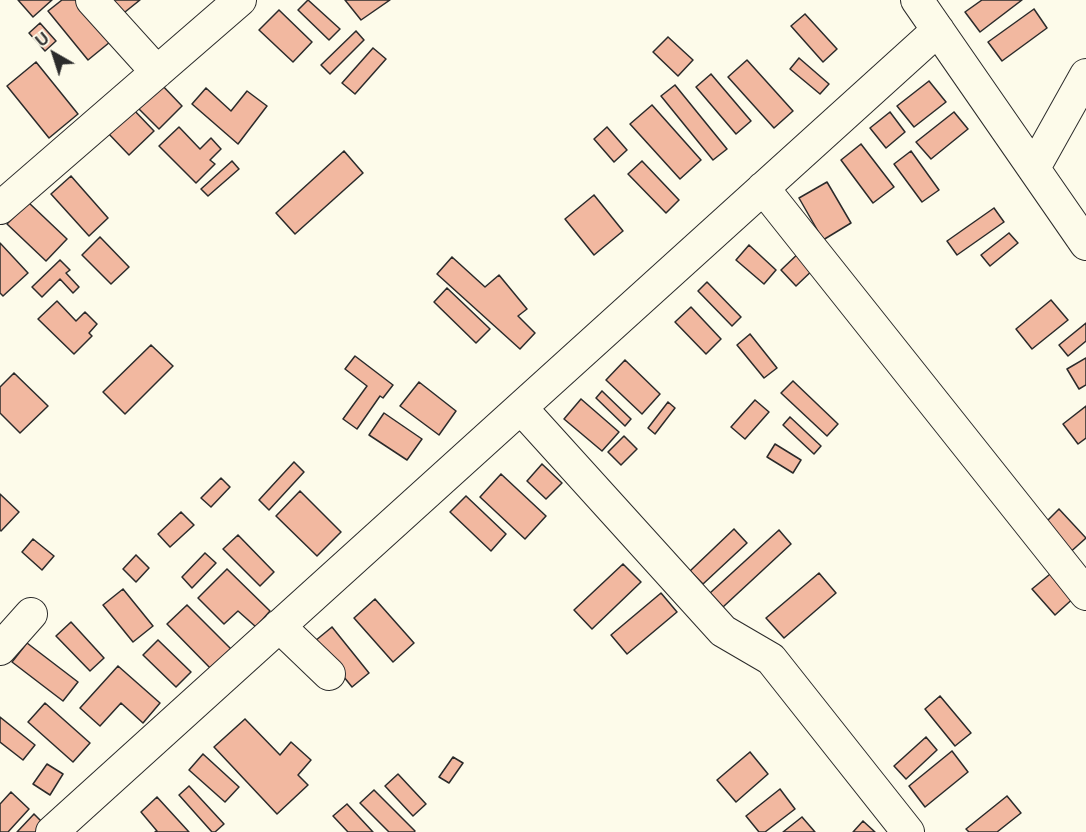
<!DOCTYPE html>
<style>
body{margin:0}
#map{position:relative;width:1086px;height:832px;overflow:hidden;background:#fdfbea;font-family:Arial,sans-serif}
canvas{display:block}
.north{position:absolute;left:24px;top:24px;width:60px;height:60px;-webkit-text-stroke:4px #fdfbea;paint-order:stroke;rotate:321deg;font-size:16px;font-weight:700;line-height:24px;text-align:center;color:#2b2b2b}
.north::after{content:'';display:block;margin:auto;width:21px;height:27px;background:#2b2b2b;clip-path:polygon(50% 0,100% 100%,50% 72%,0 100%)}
</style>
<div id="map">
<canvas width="1086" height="832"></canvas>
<div class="north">U</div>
</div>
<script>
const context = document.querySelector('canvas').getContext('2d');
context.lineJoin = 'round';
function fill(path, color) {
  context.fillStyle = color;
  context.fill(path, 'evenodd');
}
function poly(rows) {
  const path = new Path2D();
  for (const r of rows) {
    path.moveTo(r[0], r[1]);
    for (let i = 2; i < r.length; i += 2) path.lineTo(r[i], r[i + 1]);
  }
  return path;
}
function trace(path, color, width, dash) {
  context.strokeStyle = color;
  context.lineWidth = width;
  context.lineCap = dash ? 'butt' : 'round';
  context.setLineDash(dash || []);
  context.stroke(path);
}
const building = poly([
 [18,0,52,0,33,17,18,0],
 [62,0,76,0,110,42,88,60,48,11,62,0],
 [107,0,140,0,120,16,107,0],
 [308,0,340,29,329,40,298,10,308,0],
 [345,0,390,0,361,20,345,0],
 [982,0,1022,0,980,32,965,12,982,0],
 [1034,9,1047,28,1002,61,988,42,1034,9],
 [279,10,312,42,293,62,259,30,279,10],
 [805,14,837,49,823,62,791,26,805,14],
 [40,23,56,41,45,51,29,33,40,23],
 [356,31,364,40,330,74,321,65,356,31],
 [668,37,693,60,678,76,653,52,668,37],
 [373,48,386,59,355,94,342,83,373,48],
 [799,58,829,84,820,94,790,69,799,58],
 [747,60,793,111,774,128,728,77,747,60],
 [36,62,78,114,49,138,7,86,36,62],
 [711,74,751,121,736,134,696,87,711,74],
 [929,81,946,102,914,127,897,106,929,81],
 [160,83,182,106,159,129,136,106,160,83],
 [675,85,727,149,713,160,661,96,675,85],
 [206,88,231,111,247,91,267,106,238,144,192,104,206,88],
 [652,105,701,160,680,179,630,124,652,105],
 [132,108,154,131,129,155,107,132,132,108],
 [890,112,905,132,886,148,870,128,890,112],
 [954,112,968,129,931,159,916,142,954,112],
 [179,127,200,149,211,138,221,149,210,160,215,164,196,183,159,146,179,127],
 [607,127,627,150,614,162,594,139,607,127],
 [861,144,894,187,873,203,841,160,861,144],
 [344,151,363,173,295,234,276,213,344,151],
 [911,151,939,190,922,202,894,164,911,151],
 [232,161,239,169,208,196,201,189,232,161],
 [642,161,679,200,666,213,628,174,642,161],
 [71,176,108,218,89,236,51,194,71,176],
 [827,182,851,223,823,240,799,198,827,182],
 [594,195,623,231,594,255,565,219,594,195],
 [28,202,67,239,46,261,7,224,28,202],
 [994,208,1004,222,957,255,947,241,994,208],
 [1009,233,1018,243,990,266,981,255,1009,233],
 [100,237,129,267,111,284,82,255,100,237],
 [0,243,28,273,3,296,0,293,0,243],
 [749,245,776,270,764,284,736,260,749,245],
 [803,249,818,265,796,286,781,270,803,249],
 [452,257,485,287,499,275,527,309,518,316,535,333,520,349,437,274,452,257],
 [60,260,70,270,66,273,79,287,73,293,60,279,42,297,32,287,60,260],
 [707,282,741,317,732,326,698,291,707,282],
 [447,288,490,329,476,343,434,302,447,288],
 [1051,300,1068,320,1032,349,1016,329,1051,300],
 [57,301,76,321,85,312,97,324,89,333,92,336,74,354,38,319,57,301],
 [691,307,721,339,706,354,675,322,691,307],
 [1086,323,1086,341,1068,356,1059,345,1086,323],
 [750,334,777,368,764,378,737,345,750,334],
 [151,345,173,366,125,414,103,392,151,345],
 [355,356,393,385,383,398,380,396,357,429,343,419,367,386,345,369,355,356],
 [1086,358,1086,385,1079,389,1067,369,1086,358],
 [625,360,660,394,642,414,606,380,625,360],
 [14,373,48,406,20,433,0,413,0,387,14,373],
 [793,381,838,424,827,436,781,393,793,381],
 [419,382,456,411,439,435,400,406,419,382],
 [602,391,631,419,625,426,596,398,602,391],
 [581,399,619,432,602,451,564,419,581,399],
 [755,400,769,412,745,439,731,427,755,400],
 [668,402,675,408,655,434,648,428,668,402],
 [1086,406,1086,438,1078,444,1063,424,1086,406],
 [384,413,422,439,407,460,369,435,384,413],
 [790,417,821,446,814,454,783,425,790,417],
 [624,436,637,449,621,465,608,452,624,436],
 [775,444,801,460,793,473,767,457,775,444],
 [294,462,304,472,269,510,259,500,294,462],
 [542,464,562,483,546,499,527,481,542,464],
 [501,474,546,516,525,539,480,497,501,474],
 [221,478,230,487,211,507,201,498,221,478],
 [300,491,341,532,317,556,276,516,300,491],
 [0,494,19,512,1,531,0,530,0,494],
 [466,496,506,534,491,551,450,512,466,496],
 [1059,509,1086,538,1067,555,1041,527,1059,509],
 [181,512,194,525,170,547,158,534,181,512],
 [734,529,747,543,703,584,690,571,734,529],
 [779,530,791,544,723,607,710,593,779,530],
 [238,535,274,572,260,586,223,549,238,535],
 [33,539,54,556,42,570,22,552,33,539],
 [205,553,216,563,192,588,182,577,205,553],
 [136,555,149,568,136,582,123,569,136,555],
 [623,564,641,582,592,629,574,610,623,564],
 [227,569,270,611,256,627,238,611,224,624,198,598,227,569],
 [1055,570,1077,595,1055,615,1032,589,1055,570],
 [819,573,836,593,784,638,766,618,819,573],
 [123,589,153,626,133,642,103,605,123,589],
 [661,593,677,612,627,654,611,635,661,593],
 [375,599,414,643,393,662,354,618,375,599],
 [187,605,235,653,215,673,167,624,187,605],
 [71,622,104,658,90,671,56,636,71,622],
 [332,627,369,673,352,687,315,641,332,627],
 [158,640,191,672,176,687,143,655,158,640],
 [27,643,78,682,63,701,12,662,27,643],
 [118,666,160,703,143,723,121,703,100,726,80,708,118,666],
 [940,696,971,733,955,746,925,709,940,696],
 [45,703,90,743,73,762,28,722,45,703],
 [0,717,35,745,23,760,0,742,0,717],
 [245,719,280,755,291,742,311,760,298,775,308,785,277,814,214,747,245,719],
 [926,737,937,750,906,779,894,766,926,737],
 [952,751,968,772,925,807,909,786,952,751],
 [750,752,768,774,736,802,717,780,750,752],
 [203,754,239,787,225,802,189,770,203,754],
 [453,757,463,763,449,783,439,777,453,757],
 [47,764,63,774,50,795,33,784,47,764],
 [398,774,426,804,413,816,385,786,398,774],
 [189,786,224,824,215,832,212,832,179,795,189,786],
 [780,789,795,809,765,832,759,832,746,816,780,789],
 [374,790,415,831,414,832,389,832,360,803,374,790],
 [11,792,29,809,8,832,0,832,0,804,11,792],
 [1007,796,1021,813,997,832,969,832,966,829,1007,796],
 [157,797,189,832,155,832,157,831,141,812,157,797],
 [347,804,373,832,348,832,333,816,347,804],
 [34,814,45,825,38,832,17,832,34,814],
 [802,817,815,832,783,832,802,817],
 [863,821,875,832,853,832,863,821]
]);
fill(building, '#f2b8a0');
trace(building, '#2b2b2b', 1.5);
const minor = poly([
 [92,0,157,72],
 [917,0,1086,244],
 [1034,168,1086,75],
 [763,188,1086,594],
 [0,208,240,0],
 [521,408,723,631,771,659,908,832],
 [279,626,329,674],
 [0,649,31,614],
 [52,832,938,30]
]);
trace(minor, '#2b2b2b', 34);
trace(minor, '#fdfbea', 32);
</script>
